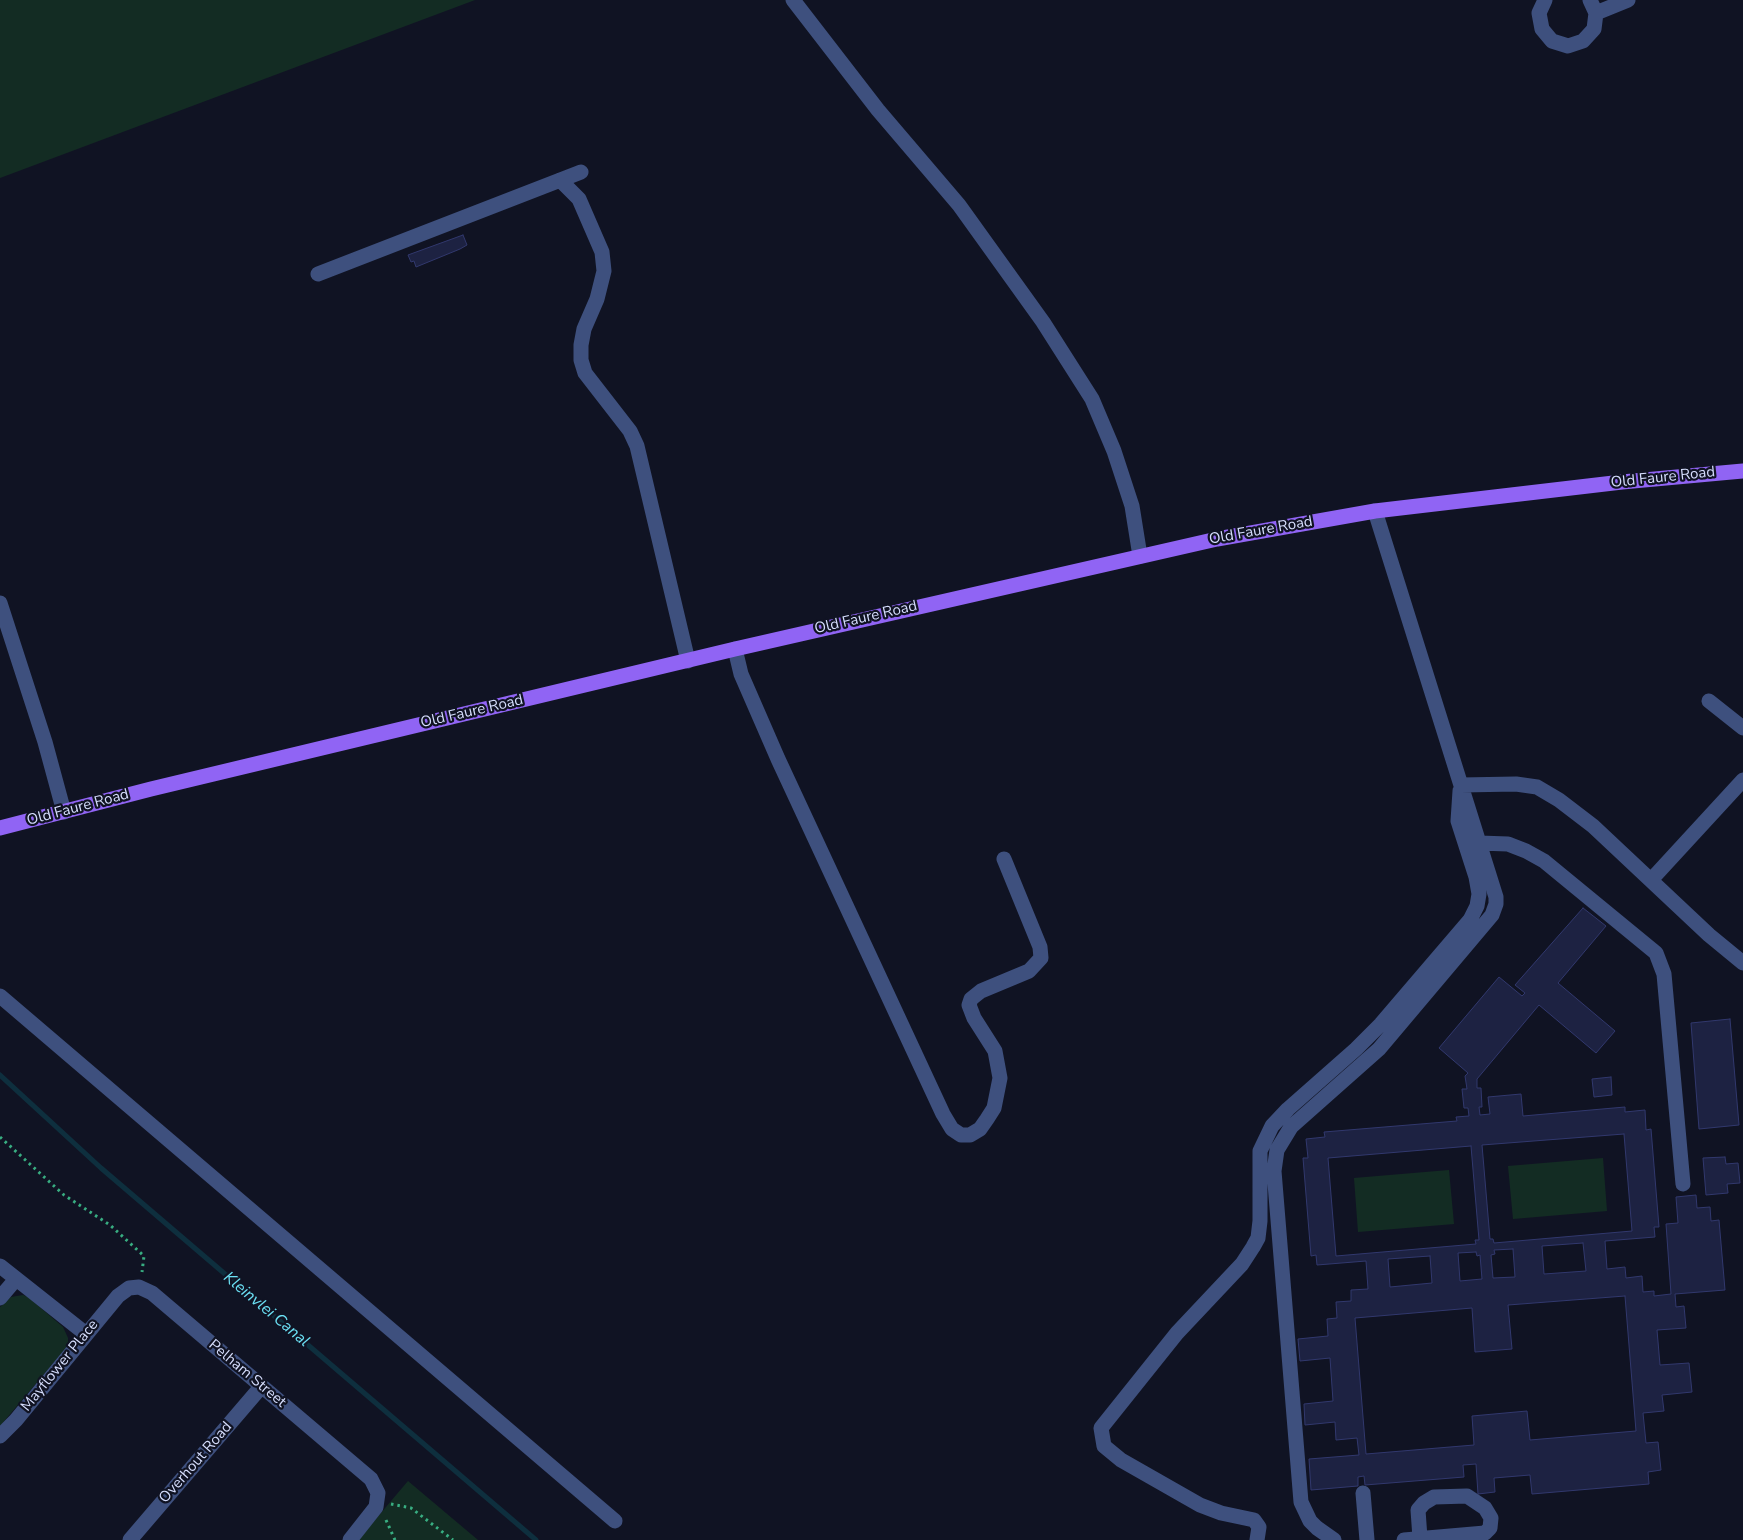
<!DOCTYPE html>
<style>
body{margin:0}
canvas{display:block;background:#101323}
</style>
<canvas width="1743" height="1540"></canvas>
<script>
const context = document.querySelector('canvas').getContext('2d');
context.lineJoin = 'round';
function fill(path, color) {
  context.fillStyle = color;
  context.fill(path, 'evenodd');
}
function poly(rows) {
  const path = new Path2D();
  for (const r of rows) {
    path.moveTo(r[0], r[1]);
    for (let i = 2; i < r.length; i += 2) path.lineTo(r[i], r[i + 1]);
  }
  return path;
}
function trace(path, color, width, dash) {
  context.strokeStyle = color;
  context.lineWidth = width;
  context.lineCap = dash ? 'butt' : 'round';
  context.setLineDash(dash || []);
  context.stroke(path);
}
function label(font, color, halo, rows, align = 'center') {
  context.font = font + ' "Nunito Sans",sans-serif';
  context.lineWidth = 4.5;
  context.setLineDash([]);
  context.textBaseline = 'middle';
  context.strokeStyle = halo;
  context.fillStyle = color;
  for (const [text, x, y, turn = 0] of rows) {
    context.save();
    context.translate(x, y);
    context.rotate((+turn || 0) * Math.PI / 180);
    context.textAlign = isNaN(turn) ? turn : align;
    if (halo) context.strokeText(text, 0, 0);
    context.fillText(text, 0, 0);
    context.restore();
  }
}
fill(poly([
 [0,0,475,0,0,178],
 [1603,1158,1607,1211,1513,1219,1508,1166],
 [1449,1170,1454,1224,1358,1232,1354,1178],
 [23,1295,28,1297,63,1327,68,1338,68,1343,66,1348,0,1426,0,1307,11,1297],
 [408,1481,478,1540,358,1540]
]), '#132c23');
trace(poly([
 [0,1075,101,1168,536,1540]
]), '#0e2f3e', 5);
const building = poly([
 [463,235,467,245,460,249,416,267,414,261,411,262,408,255,463,235],
 [1583,908,1606,926,1558,983,1615,1031,1596,1053,1539,1005,1477,1079,1477,1088,1481,1088,1482,1107,1479,1107,1480,1115,1490,1114,1488,1097,1521,1094,1523,1116,1625,1107,1625,1112,1645,1110,1646,1130,1651,1129,1659,1227,1654,1227,1655,1237,1605,1241,1607,1269,1625,1267,1626,1278,1642,1276,1643,1292,1654,1291,1654,1296,1671,1294,1666,1224,1678,1223,1676,1197,1696,1195,1697,1208,1710,1207,1711,1221,1719,1220,1725,1290,1675,1294,1676,1307,1684,1306,1686,1328,1657,1330,1660,1365,1689,1363,1692,1392,1662,1395,1664,1411,1643,1413,1646,1443,1658,1442,1661,1470,1648,1472,1649,1484,1532,1494,1530,1475,1494,1478,1495,1492,1478,1494,1476,1464,1463,1465,1464,1477,1365,1485,1364,1476,1358,1477,1358,1486,1311,1490,1309,1459,1359,1455,1357,1438,1336,1440,1335,1422,1305,1425,1304,1404,1333,1401,1330,1358,1300,1361,1298,1339,1328,1336,1327,1319,1337,1318,1336,1302,1351,1301,1351,1290,1368,1289,1366,1261,1317,1265,1316,1255,1311,1256,1303,1158,1308,1158,1306,1139,1325,1137,1324,1132,1457,1121,1456,1117,1469,1116,1468,1108,1464,1108,1462,1089,1467,1089,1465,1076,1468,1073,1439,1048,1499,977,1522,996,1525,993,1515,985,1583,908],
 [1624,1134,1632,1231,1494,1243,1493,1239,1490,1239,1482,1145,1624,1134],
 [1471,1146,1479,1240,1475,1240,1476,1244,1336,1256,1328,1158,1471,1146],
 [1583,1243,1586,1271,1544,1274,1542,1246,1583,1243],
 [1513,1249,1515,1277,1493,1278,1491,1255,1495,1254,1494,1250,1513,1249],
 [1476,1252,1477,1256,1480,1255,1482,1279,1460,1281,1458,1253,1476,1252],
 [1430,1256,1432,1283,1390,1287,1388,1259,1430,1256],
 [1625,1296,1636,1431,1530,1440,1527,1411,1472,1416,1474,1445,1366,1454,1355,1318,1472,1308,1475,1352,1512,1349,1508,1305,1625,1296],
 [1730,1019,1739,1125,1699,1129,1691,1023,1730,1019],
 [1611,1077,1612,1095,1594,1097,1592,1079,1611,1077],
 [1725,1157,1726,1164,1738,1163,1740,1183,1727,1184,1728,1193,1706,1195,1703,1158,1725,1157]
]);
fill(building, '#1d2242');
trace(building, '#31386d', 1);
trace(poly([
 [0,1137,64,1195,110,1225,144,1256,142,1272],
 [391,1504,411,1508,453,1540],
 [386,1520,395,1540]
]), '#38ad81', 3, [2.5, 4]);
trace(poly([
 [793,0,878,110,959,205,1043,322,1092,399,1114,451,1132,506,1140,556],
 [1545,0,1539,13,1542,29,1552,41,1568,46,1583,41,1594,29,1596,13,1590,0],
 [1596,13,1628,0],
 [560,180,579,199,602,252,604,271,597,299,584,329,581,345,581,360,585,373,630,431,637,446,688,661],
 [318,274,581,172],
 [0,603,45,742,64,812],
 [735,649,741,674,778,759,943,1114,952,1129,961,1135,970,1135,980,1129,987,1119,994,1108,1000,1078,995,1051,974,1018,969,1005,971,999,981,991,1029,971,1041,958,1040,947,1004,859],
 [1709,701,1743,728],
 [1461,785,1516,784,1537,787,1559,800,1593,826,1709,935,1743,963],
 [1479,843,1508,844,1526,851,1544,861,1656,953,1664,974,1683,1184],
 [1651,880,1743,780],
 [0,996,615,1521],
 [0,1266,86,1334],
 [0,1298,16,1279],
 [0,1436,16,1420,118,1296,129,1288,139,1287,152,1293,371,1479,378,1493,376,1507,350,1540],
 [1363,1493,1367,1540],
 [130,1540,261,1387],
 [1257,1540,1259,1527,1254,1520,1221,1513,1200,1505,1121,1460,1104,1446,1101,1428,1177,1333,1242,1264,1253,1247,1258,1238,1260,1221,1260,1151,1272,1126,1288,1109,1356,1049,1381,1024,1470,920,1477,906,1479,894,1476,877,1458,821,1460,791],
 [1334,1540,1317,1528,1310,1521,1301,1502,1274,1171,1277,1150,1291,1127,1379,1049,1492,915,1496,904,1496,897,1375,511],
 [1404,1540,1485,1533,1490,1528,1491,1518,1485,1508,1467,1496,1434,1497,1424,1503,1418,1510,1420,1538]
]), '#3e507e', 15);
trace(poly([
 [0,828,151,789,735,649,1217,539,1375,511,1622,482,1743,471]
]), '#9064f4', 15);
label('15px', '#d5ddfc', '#101323', [
 ["Old Faure Road",1663,478,-6],
 ["Old Faure Road",1261,531,-10],
 ["Old Faure Road",866,618,-13],
 ["Old Faure Road",472,712,-13],
 ["Old Faure Road",78,808,-15],
 ["Mayflower Place",60,1366,-51],
 ["Pelham Street",247,1374,40],
 ["Overhout Road",196,1463,-49]
]);
label('italic 16px', '#6be0f4', '#101323', [
 ["Kleinvlei Canal",266,1310,40]
]);
</script>
